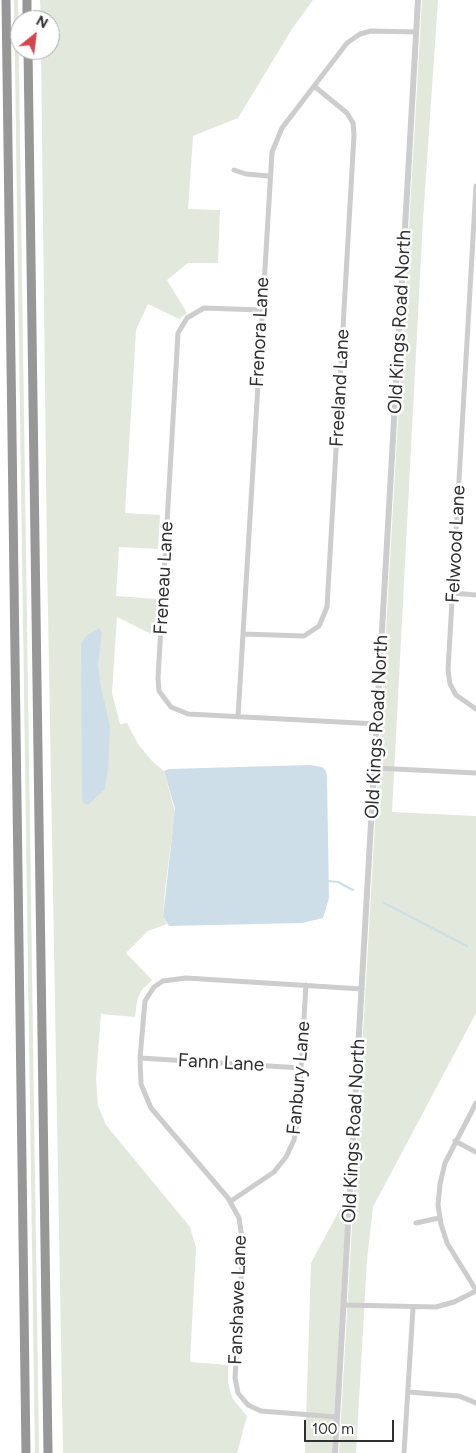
<!DOCTYPE html>
<style>
body{margin:0}
#map{position:relative;width:476px;height:1453px;overflow:hidden;background:#fff;font-family:Figtree,sans-serif}
canvas{display:block}
.north{position:absolute;left:10px;top:10px;width:50px;height:50px;box-sizing:border-box;background:#fff;border:1px solid #acacac;border-radius:50%;rotate:29deg;font-size:14px;font-weight:700;line-height:20px;text-align:center;color:#303030}
.north::after{content:'';display:block;margin:auto;width:18px;height:22px;background:#d4464c;clip-path:polygon(50% 0,100% 100%,50% 72%,0 100%)}
.scale{position:absolute;left:304px;top:1420px;width:90px;height:22px;box-sizing:border-box;border:2px solid #303030;border-top:0;padding-left:6px;font-size:15px;line-height:18px;white-space:nowrap;color:#303030;-webkit-text-stroke:4px #fff;paint-order:stroke}
</style>
<div id="map">
<canvas width="476" height="1453"></canvas>
<div class="north">N</div>
<div class="scale">100 m</div>
</div>
<script>
const context = document.querySelector('canvas').getContext('2d');
context.lineJoin = 'round';
function fill(path, color) {
  context.fillStyle = color;
  context.fill(path, 'evenodd');
}
function poly(rows) {
  const path = new Path2D();
  for (const r of rows) {
    path.moveTo(r[0], r[1]);
    for (let i = 2; i < r.length; i += 2) path.lineTo(r[i], r[i + 1]);
  }
  return path;
}
function trace(path, color, width, dash) {
  context.strokeStyle = color;
  context.lineWidth = width;
  context.lineCap = dash ? 'butt' : 'round';
  context.setLineDash(dash || []);
  context.stroke(path);
}
function label(font, color, halo, rows, align = 'center') {
  context.font = font + ' Figtree,sans-serif';
  context.lineWidth = 5;
  context.setLineDash([]);
  context.textBaseline = 'middle';
  context.strokeStyle = halo;
  context.fillStyle = color;
  for (const [text, x, y, turn = 0] of rows) {
    context.save();
    context.translate(x, y);
    context.rotate((+turn || 0) * Math.PI / 180);
    context.textAlign = isNaN(turn) ? turn : align;
    if (halo) context.strokeText(text, 0, 0);
    context.fillText(text, 0, 0);
    context.restore();
  }
}
fill(poly([
 [14,0,18,0,39,1453,35,1453],
 [40,0,313,0,292,29,238,118,193,136,188,209,220,210,218,263,188,263,167,280,187,313,179,319,148,304,136,330,125,513,160,515,158,549,119,547,116,596,157,599,155,636,117,617,112,693,120,724,127,723,138,744,152,761,164,771,175,812,165,890,163,917,167,924,148,931,126,953,152,980,141,991,137,1001,135,1017,101,1014,96,1078,98,1106,106,1125,190,1227,196,1248,190,1362,228,1365,228,1383,232,1398,247,1416,237,1453,63,1453,47,557,41,50,50,50,50,20,41,20],
 [422,0,438,0,423,219,392,812,476,816,476,1013,373,1207,367,1260,356,1453,339,1453],
 [347,1196,332,1453,305,1453,311,1263]
]), '#e3e8dd');
fill(poly([
 [99,628,102,633,98,664,100,682,110,727,108,769,105,789,88,805,83,803,82,797,81,644,86,636],
 [310,765,322,767,326,771,327,776,329,898,323,918,302,923,169,926,163,917,175,809,164,771,169,769]
]), '#cedee9');
trace(poly([
 [328,881,338,882,353,890],
 [384,903,467,946]
]), '#cedee9', 2);
trace(poly([
 [234,170,246,174,269,176],
 [476,186,448,670,450,684,456,695,476,709],
 [261,310,204,308,187,318,178,333,158,678,159,691,171,707,188,714,377,724],
 [453,593,476,595],
 [243,634,304,636,319,626,327,607,354,135,353,123,347,113,314,86],
 [238,717,272,152,282,128,347,43,360,34,371,31,416,32],
 [375,768,476,773],
 [140,1058,301,1068],
 [476,1103,445,1163,440,1184,438,1205,441,1224,447,1243,476,1290],
 [455,1141,476,1152],
 [231,1201,274,1172,286,1157,294,1140,298,1118,306,985],
 [416,1223,439,1218],
 [344,1305,436,1307,454,1302,476,1291],
 [408,1392,459,1396,476,1403],
 [337,1417,261,1411,248,1405,238,1393,235,1378,243,1245,239,1218,228,1198,151,1108,141,1084,140,1058,145,1001,154,987,163,981,186,978,362,989],
 [404,1453,413,1308]
]), '#cdcdcd', 5);
trace(poly([
 [335,1453,418,0]
]), '#cdcdcd', 6);
trace(poly([
 [6,0,26,1453],
 [27,0,27,20],
 [28,50,48,1453]
]), '#979797', 9);
label('19px', '#303030', '#fff', [
 ["Old Kings Road North",400,322,-87],
 ["Frenora Lane",260,332,-87],
 ["Freeland Lane",340,388,-87],
 ["Felwood Lane",456,544,-87],
 ["Freneau Lane",164,578,-87],
 ["Old Kings Road North",377,727,-87],
 ["Fann Lane",221,1063,3],
 ["Fanbury Lane",299,1078,-85],
 ["Old Kings Road North",354,1131,-87],
 ["Fanshawe Lane",238,1300,-88]
]);
</script>
